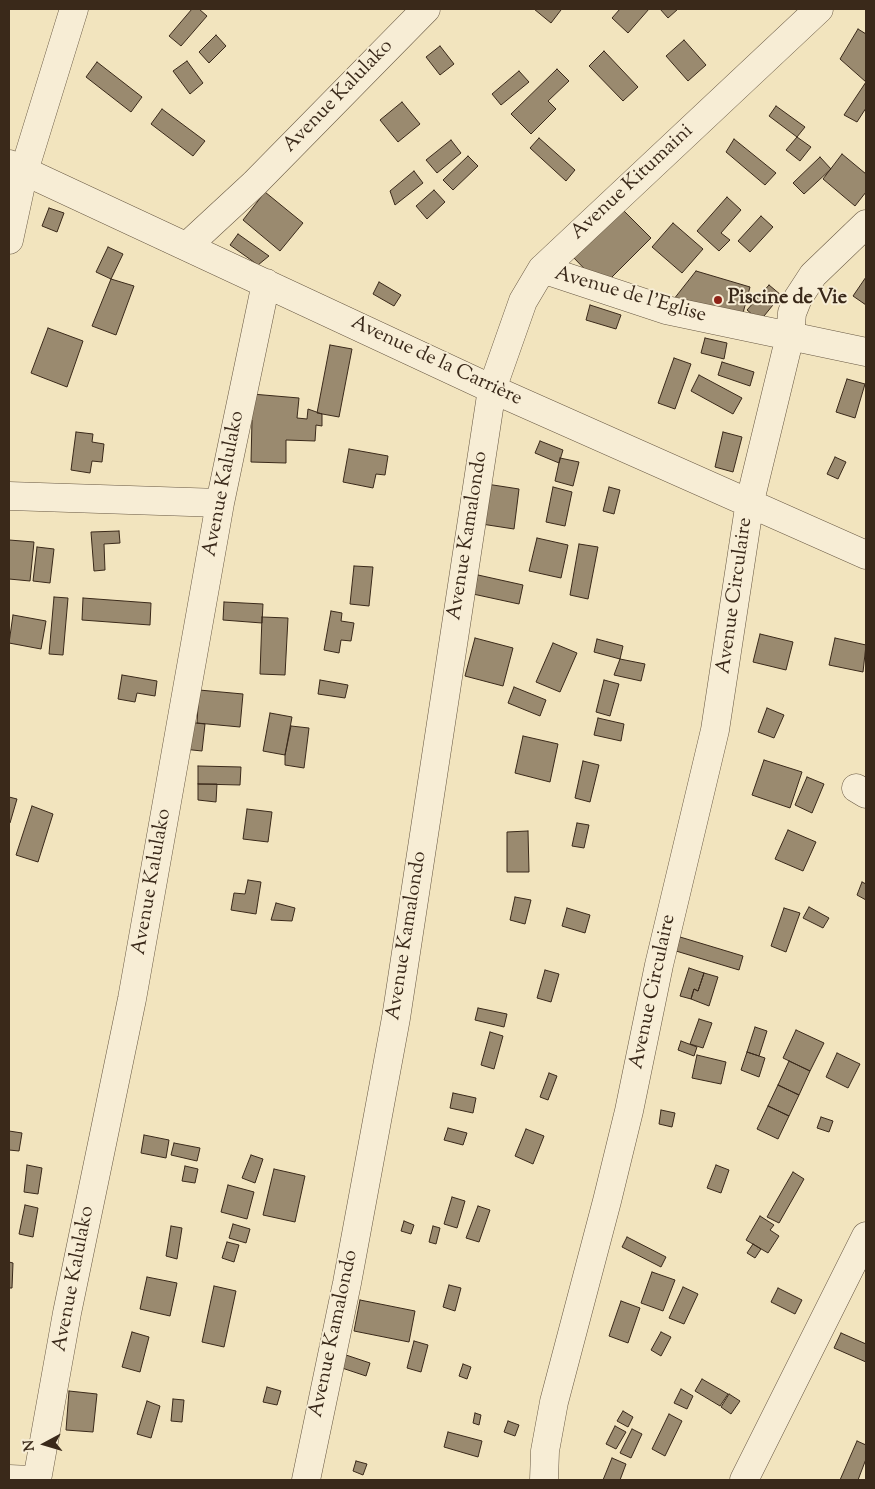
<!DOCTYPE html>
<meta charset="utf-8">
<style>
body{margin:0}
#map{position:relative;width:875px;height:1489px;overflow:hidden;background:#f2e4be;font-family:"Sorts Mill Goudy",serif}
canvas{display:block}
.frame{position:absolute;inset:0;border:10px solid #3a291a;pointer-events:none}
.north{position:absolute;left:20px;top:1419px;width:50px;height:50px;-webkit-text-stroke:4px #f7edd5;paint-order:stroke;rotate:264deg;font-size:14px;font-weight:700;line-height:20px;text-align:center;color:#3a291a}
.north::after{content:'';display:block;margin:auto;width:18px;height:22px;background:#3a291a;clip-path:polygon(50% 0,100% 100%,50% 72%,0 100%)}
</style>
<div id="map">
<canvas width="875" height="1489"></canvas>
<div class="frame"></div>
<div class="north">N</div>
</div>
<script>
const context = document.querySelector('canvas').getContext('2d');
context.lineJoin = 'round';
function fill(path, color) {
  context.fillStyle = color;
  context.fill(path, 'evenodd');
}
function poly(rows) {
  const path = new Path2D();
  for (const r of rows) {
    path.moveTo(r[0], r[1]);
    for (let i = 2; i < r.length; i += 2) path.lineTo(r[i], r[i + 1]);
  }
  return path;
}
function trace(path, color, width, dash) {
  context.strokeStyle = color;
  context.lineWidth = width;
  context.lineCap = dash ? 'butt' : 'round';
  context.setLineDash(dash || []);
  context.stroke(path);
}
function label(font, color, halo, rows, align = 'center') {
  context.font = font + ' "Sorts Mill Goudy",serif';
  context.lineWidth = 4;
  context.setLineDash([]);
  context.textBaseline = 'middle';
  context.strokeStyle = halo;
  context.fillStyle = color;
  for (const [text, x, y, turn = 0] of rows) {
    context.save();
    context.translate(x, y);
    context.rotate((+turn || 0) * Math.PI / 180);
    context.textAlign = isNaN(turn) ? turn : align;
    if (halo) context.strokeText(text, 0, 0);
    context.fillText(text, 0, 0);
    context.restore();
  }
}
const building = poly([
 [192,9,199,9,207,16,181,46,169,36,192,9],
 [534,9,560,9,561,10,551,23,534,9],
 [620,9,649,9,628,33,612,18,620,9],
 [660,9,678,9,668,18,660,9],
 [858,29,866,34,866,82,840,59,858,29],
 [216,35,226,46,209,63,199,52,216,35],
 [684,40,706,65,688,81,666,56,684,40],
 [440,46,454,64,440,75,426,57,440,46],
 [604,51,638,87,623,101,589,66,604,51],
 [187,61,203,83,190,94,173,71,187,61],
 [97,62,142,97,131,112,86,77,97,62],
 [557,69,569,81,548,101,556,109,531,134,511,114,557,69],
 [519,71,529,82,501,105,492,94,519,71],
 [866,82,866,108,857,122,844,115,866,82],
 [402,102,420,124,398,142,380,120,402,102],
 [776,106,805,127,797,137,769,116,776,106],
 [162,109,205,141,193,156,151,124,162,109],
 [797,137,811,147,800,161,786,150,797,137],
 [539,138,575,170,566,181,530,148,539,138],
 [734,139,776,173,765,185,726,152,734,139],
 [451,140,461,153,437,173,426,160,451,140],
 [842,154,866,174,866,192,855,206,823,179,842,154],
 [468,156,478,166,453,190,443,180,468,156],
 [820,157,831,169,804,194,793,183,820,157],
 [414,171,423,183,395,205,390,191,414,171],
 [434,190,445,202,427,219,416,206,434,190],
 [265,192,303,223,280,251,243,220,265,192],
 [727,197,741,210,721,233,730,240,719,251,697,231,727,197],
 [49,208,64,213,57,232,42,226,49,208],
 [622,209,651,238,602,287,573,257,622,209],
 [761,216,773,227,750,252,738,241,761,216],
 [673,223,703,249,682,273,652,247,673,223],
 [238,234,269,256,258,265,230,245,238,234],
 [108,247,123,254,111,279,96,272,108,247],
 [696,271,750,287,740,324,670,304,696,271],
 [866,277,866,305,853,296,866,277],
 [111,279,134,286,116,335,92,326,111,279],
 [379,282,401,295,394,306,373,294,379,282],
 [769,285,781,295,760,321,747,310,769,285],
 [590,305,621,315,616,329,586,320,590,305],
 [48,328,83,341,67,387,31,373,48,328],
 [705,338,727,343,724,359,701,353,705,338],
 [330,345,352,349,339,417,317,413,330,345],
 [674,358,691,364,675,409,658,403,674,358],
 [722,362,754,372,750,386,718,375,722,362],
 [699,375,742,398,733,414,691,391,699,375],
 [847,379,865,384,855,418,836,412,847,379],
 [240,393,299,398,297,418,307,419,308,409,322,414,322,426,316,425,315,441,286,440,286,463,251,462,252,420,239,415,240,393],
 [76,432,93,434,92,442,104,444,102,462,92,461,90,473,71,470,76,432],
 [723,432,742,437,733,472,715,467,723,432],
 [540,441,563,450,559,463,535,453,540,441],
 [349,449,388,456,385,475,376,474,373,488,343,482,349,449],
 [835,457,846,462,838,479,827,474,835,457],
 [560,458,579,462,573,486,555,481,560,458],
 [480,483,519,489,514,529,475,523,480,483],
 [553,487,572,492,565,526,546,522,553,487],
 [609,487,620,490,614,514,603,511,609,487],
 [119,531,120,543,104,544,105,570,94,571,91,532,119,531],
 [537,538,568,545,561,578,529,571,537,538],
 [9,540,34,542,30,581,9,579,9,540],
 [579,544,598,547,588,599,570,595,579,544],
 [37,547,54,549,50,583,33,581,37,547],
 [354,566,373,567,369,606,350,604,354,566],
 [478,575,523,585,519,604,473,594,478,575],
 [54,597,68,598,63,655,49,654,54,597],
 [83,598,151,603,150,625,82,620,83,598],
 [224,602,263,604,262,623,223,620,224,602],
 [331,611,342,613,341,621,354,623,351,641,341,640,339,653,324,650,331,611],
 [13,615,46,621,41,649,9,643,13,615],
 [262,617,288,618,285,675,260,674,262,617],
 [760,634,793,642,786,670,753,662,760,634],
 [475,638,513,648,503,686,465,676,475,638],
 [835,638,866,645,863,672,829,665,835,638],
 [597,639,623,646,620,659,594,652,597,639],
 [553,643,577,653,560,692,536,682,553,643],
 [620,659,645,664,641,681,614,675,620,659],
 [122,675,157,681,155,696,137,693,135,702,118,699,122,675],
 [320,680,348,685,345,698,318,694,320,680],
 [604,680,619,684,610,716,596,712,604,680],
 [514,687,546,700,540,716,508,703,514,687],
 [199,690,243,694,240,727,197,723,199,690],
 [767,708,784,715,774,738,758,732,767,708],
 [270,713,292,717,285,755,263,751,270,713],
 [598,718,624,724,621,741,594,735,598,718],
 [186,722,205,724,202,751,183,749,186,722],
 [291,726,309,728,304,768,285,765,285,755,291,726],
 [523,736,558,744,550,782,515,773,523,736],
 [764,760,802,772,790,808,752,795,764,760],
 [583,761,599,765,590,802,575,798,583,761],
 [198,766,241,767,240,785,198,784,198,766],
 [807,777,824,784,812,813,795,805,807,777],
 [198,784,217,784,216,802,198,800,198,784],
 [9,797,17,799,10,823,9,822,9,797],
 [32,806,53,814,38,862,16,855,32,806],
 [247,809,272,812,268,842,243,839,247,809],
 [577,823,589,825,584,848,572,846,577,823],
 [788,830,816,842,803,871,775,859,788,830],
 [528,831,529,872,507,872,507,832,528,831],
 [248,880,261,882,256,914,231,910,234,893,245,894,248,880],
 [862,882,866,884,866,900,857,895,862,882],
 [515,897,531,900,525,924,510,920,515,897],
 [276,903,295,908,292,921,271,920,276,903],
 [809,907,829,918,823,928,803,918,809,907],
 [567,908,590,915,585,933,562,926,567,908],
 [784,908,800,913,786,952,771,946,784,908],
 [680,937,743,956,739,970,676,951,680,937],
 [689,968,704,973,698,991,694,989,691,999,680,996,689,968],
 [545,970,559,974,551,1002,537,998,545,970],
 [704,973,718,977,709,1006,691,999,694,989,698,991,704,973],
 [478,1008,507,1014,504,1027,475,1020,478,1008],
 [699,1019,712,1023,703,1048,690,1044,699,1019],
 [755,1027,767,1031,759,1056,747,1052,755,1027],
 [796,1030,824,1043,810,1071,783,1058,796,1030],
 [490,1032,503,1036,494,1069,481,1065,490,1032],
 [681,1041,697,1047,694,1056,678,1050,681,1041],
 [747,1052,765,1058,759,1077,741,1070,747,1052],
 [837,1053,860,1064,848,1088,826,1077,837,1053],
 [697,1055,726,1062,721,1084,692,1078,697,1055],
 [789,1061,810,1071,799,1095,778,1085,789,1061],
 [549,1073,557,1076,548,1100,540,1097,549,1073],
 [778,1085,799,1095,789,1116,768,1106,778,1085],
 [453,1093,476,1098,473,1113,450,1108,453,1093],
 [768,1106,789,1116,778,1139,757,1129,768,1106],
 [661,1110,675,1113,672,1127,659,1124,661,1110],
 [821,1117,833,1121,829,1132,817,1128,821,1117],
 [448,1128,467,1133,463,1145,444,1140,448,1128],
 [526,1129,544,1136,533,1164,515,1156,526,1129],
 [9,1131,22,1133,19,1151,9,1150,9,1131],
 [144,1135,169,1140,166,1158,141,1153,144,1135],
 [174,1143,200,1148,197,1161,171,1155,174,1143],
 [251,1155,263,1159,255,1183,242,1178,251,1155],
 [27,1165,42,1168,38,1194,24,1192,27,1165],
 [716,1165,729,1170,721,1193,707,1188,716,1165],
 [185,1166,198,1169,195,1183,182,1181,185,1166],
 [274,1169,305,1176,295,1222,263,1215,274,1169],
 [793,1172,804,1179,779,1223,767,1217,793,1172],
 [228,1185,254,1192,247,1219,221,1212,228,1185],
 [452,1197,465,1201,457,1228,444,1224,452,1197],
 [25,1205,38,1208,33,1237,19,1234,25,1205],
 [478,1206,490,1210,479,1242,466,1238,478,1206],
 [760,1216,774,1225,770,1230,779,1236,768,1253,746,1240,760,1216],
 [404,1221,414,1225,411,1234,401,1231,404,1221],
 [233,1224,250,1229,246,1243,229,1238,233,1224],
 [171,1226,182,1228,177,1259,166,1256,171,1226],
 [433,1226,440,1228,436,1244,429,1242,433,1226],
 [627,1237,666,1257,661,1267,622,1247,627,1237],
 [227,1242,239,1245,234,1262,222,1258,227,1242],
 [753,1244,761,1249,755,1258,747,1253,753,1244],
 [9,1262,13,1263,12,1288,9,1288,9,1262],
 [652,1272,675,1280,663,1311,641,1303,652,1272],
 [147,1277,177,1283,170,1316,140,1309,147,1277],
 [449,1285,461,1288,455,1311,443,1307,449,1285],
 [214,1286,236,1291,224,1347,202,1342,214,1286],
 [683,1287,698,1294,684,1324,669,1318,683,1287],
 [778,1288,802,1300,795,1314,771,1302,778,1288],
 [360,1300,415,1311,409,1342,354,1331,360,1300],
 [621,1301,640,1308,628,1343,609,1336,621,1301],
 [132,1332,149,1337,140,1372,122,1367,132,1332],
 [661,1332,671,1337,661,1356,651,1350,661,1332],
 [841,1333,866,1344,866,1362,834,1348,841,1333],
 [414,1341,428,1345,421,1372,407,1368,414,1341],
 [346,1355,370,1363,366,1376,342,1368,346,1355],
 [463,1364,471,1367,467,1379,459,1376,463,1364],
 [702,1379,728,1394,720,1406,695,1391,702,1379],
 [267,1387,281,1391,277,1405,263,1402,267,1387],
 [681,1389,693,1396,687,1409,674,1403,681,1389],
 [69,1391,97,1394,93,1432,66,1430,69,1391],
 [729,1394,740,1401,731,1414,721,1407,729,1394],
 [173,1399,184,1400,182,1422,171,1421,173,1399],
 [147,1401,160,1406,151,1438,137,1434,147,1401],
 [623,1411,633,1417,628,1427,617,1421,623,1411],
 [475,1413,481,1415,479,1425,473,1423,475,1413],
 [669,1414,682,1421,665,1456,652,1449,669,1414],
 [508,1421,519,1425,515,1436,504,1432,508,1421],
 [615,1426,626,1432,616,1449,606,1444,615,1426],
 [632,1429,642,1434,631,1458,620,1453,632,1429],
 [448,1432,482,1441,478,1457,444,1447,448,1432],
 [857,1441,866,1445,866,1459,858,1480,840,1480,857,1441],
 [612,1458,626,1464,620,1480,603,1480,612,1458],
 [356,1461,367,1464,363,1475,353,1471,356,1461]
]);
fill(building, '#9a8a6f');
trace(building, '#3a291a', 1);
const minor = poly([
 [9,164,492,389,866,555],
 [9,240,24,171,74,9],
 [187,246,254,184,426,9],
 [542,269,666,310,866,352],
 [9,496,220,503],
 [856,788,866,794],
 [9,1479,31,1480],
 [37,1480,67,1313,132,999,220,503,266,283],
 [306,1480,347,1283,396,1018,492,389,523,301,542,269,819,9],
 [544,1480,545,1451,554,1402,607,1201,629,1111,659,965,715,730,750,501,790,336,792,313,798,298,813,275,866,224],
 [744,1480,866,1236]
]);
trace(minor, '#685843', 29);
trace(minor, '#f7edd5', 28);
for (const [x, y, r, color] of [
 [718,300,5,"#8f2418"]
]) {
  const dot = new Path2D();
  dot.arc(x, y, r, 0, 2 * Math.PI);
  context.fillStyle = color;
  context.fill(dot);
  trace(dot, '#f7edd5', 2);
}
label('20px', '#3a291a', '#f7edd5', [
 ["Avenue Kalulako",339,97,-46],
 ["Avenue Kitumaini",633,183,-43],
 ["Avenue de l'Eglise",630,296,16],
 ["Avenue de la Carrière",436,362,25],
 ["Avenue Kalulako",225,484,-79],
 ["Avenue Kamalondo",469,536,-81],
 ["Avenue Circulaire",736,596,-82],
 ["Avenue Kalulako",153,882,-80],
 ["Avenue Kamalondo",408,936,-81],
 ["Avenue Circulaire",654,992,-78],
 ["Avenue Kalulako",75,1279,-79],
 ["Avenue Kamalondo",335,1334,-78]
]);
label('bold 20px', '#3a291a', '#f7edd5', [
 ["Piscine de Vie",728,300]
], 'left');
</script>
